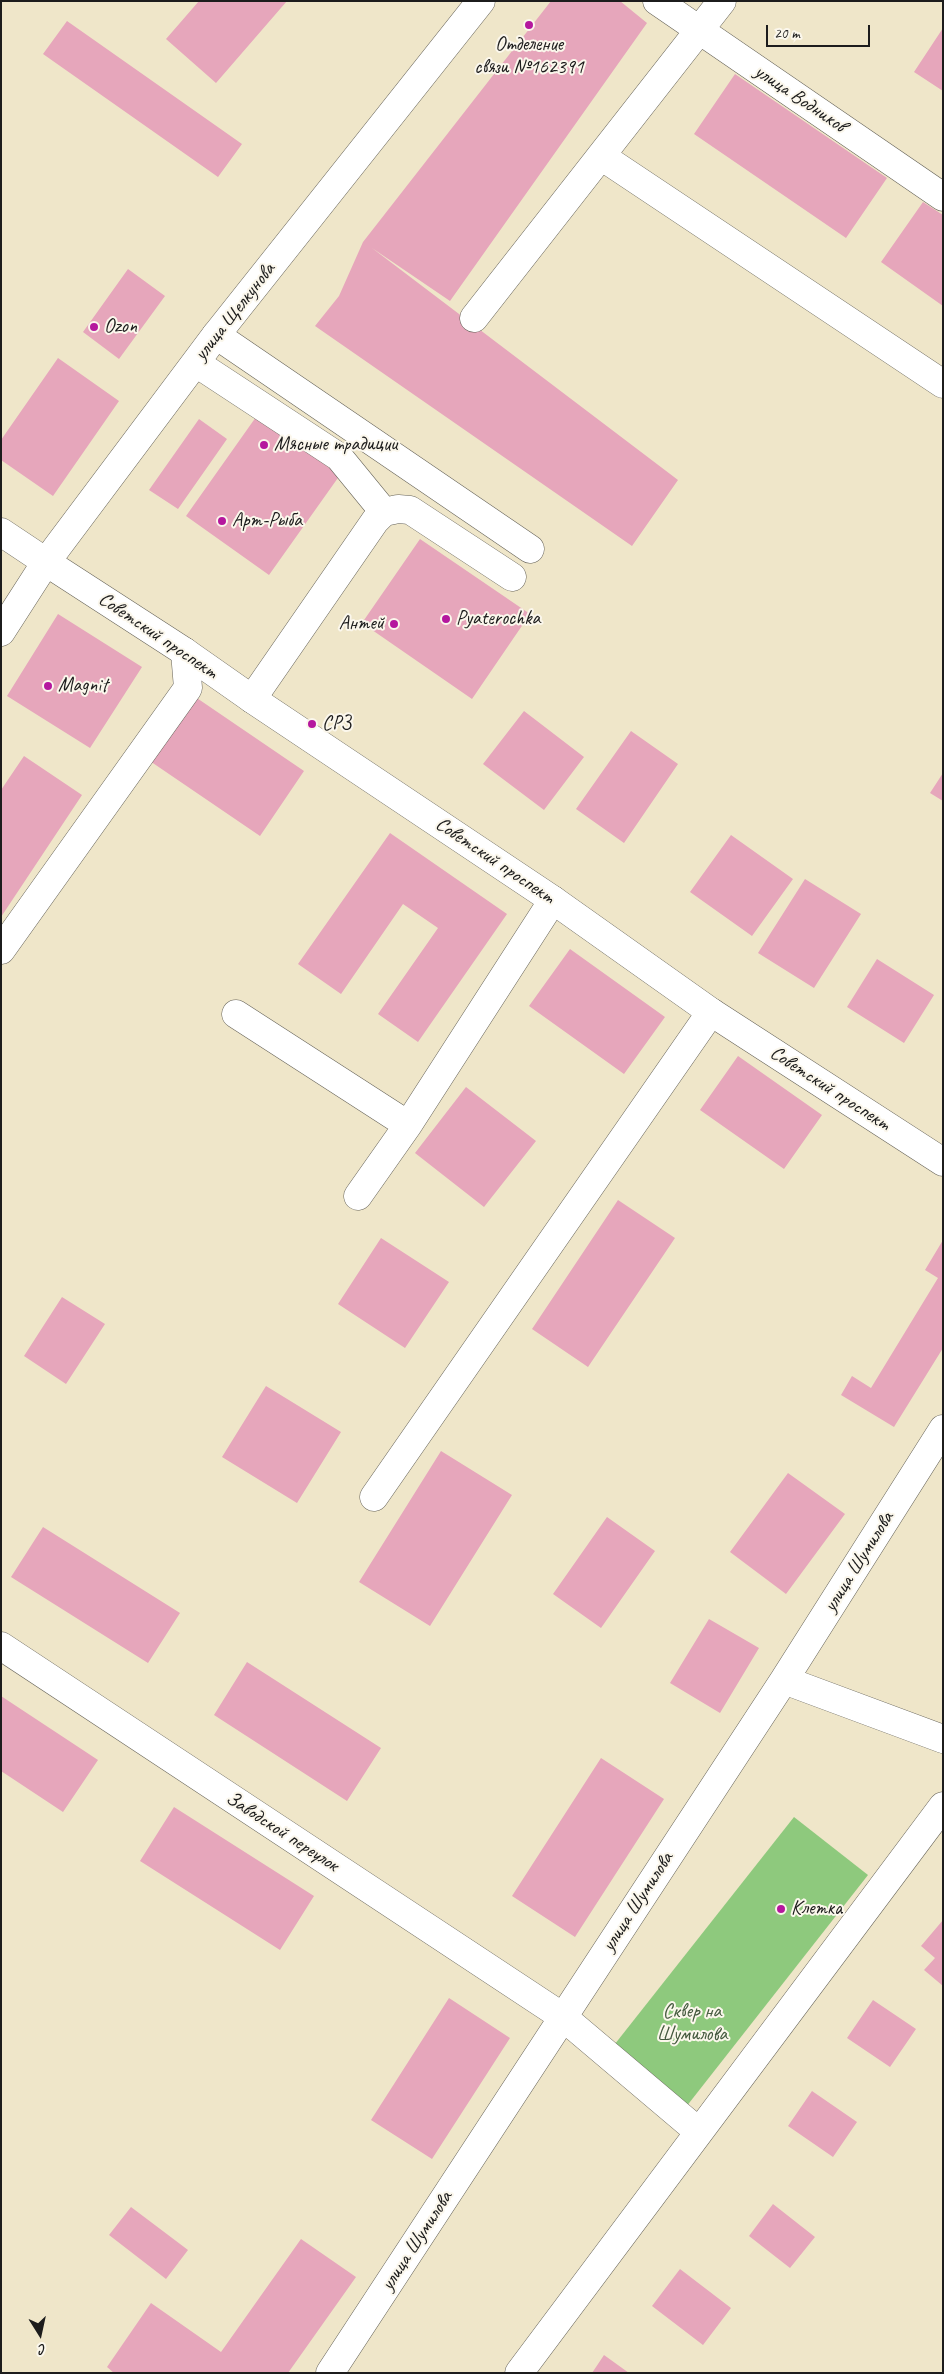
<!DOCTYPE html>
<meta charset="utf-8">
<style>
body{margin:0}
#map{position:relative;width:944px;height:2374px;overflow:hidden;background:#efe6c9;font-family:Caveat,sans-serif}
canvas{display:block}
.frame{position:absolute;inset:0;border:2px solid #1c1c1c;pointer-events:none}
.north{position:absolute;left:15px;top:2309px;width:50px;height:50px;-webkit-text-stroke:4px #fbf7ec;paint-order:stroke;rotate:170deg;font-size:14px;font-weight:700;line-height:20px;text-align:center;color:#1c1c1c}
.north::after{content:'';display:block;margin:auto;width:18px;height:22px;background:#1c1c1c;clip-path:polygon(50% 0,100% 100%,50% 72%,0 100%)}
.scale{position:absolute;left:766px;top:25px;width:104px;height:22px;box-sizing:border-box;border:2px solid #1c1c1c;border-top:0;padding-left:6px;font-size:15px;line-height:18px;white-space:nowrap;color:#1c1c1c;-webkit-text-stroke:4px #fbf7ec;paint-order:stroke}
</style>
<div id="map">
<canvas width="944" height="2374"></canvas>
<div class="frame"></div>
<div class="north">С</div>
<div class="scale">20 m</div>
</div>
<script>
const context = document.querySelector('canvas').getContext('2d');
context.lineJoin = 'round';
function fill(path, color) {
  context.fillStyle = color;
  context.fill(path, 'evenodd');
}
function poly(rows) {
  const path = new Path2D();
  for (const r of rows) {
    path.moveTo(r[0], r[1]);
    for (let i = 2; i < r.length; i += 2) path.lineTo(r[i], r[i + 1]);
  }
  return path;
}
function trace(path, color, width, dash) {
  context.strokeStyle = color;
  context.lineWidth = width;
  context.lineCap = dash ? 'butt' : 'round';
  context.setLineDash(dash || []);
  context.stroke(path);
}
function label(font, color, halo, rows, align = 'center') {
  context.font = font + ' Caveat,sans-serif';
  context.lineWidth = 4;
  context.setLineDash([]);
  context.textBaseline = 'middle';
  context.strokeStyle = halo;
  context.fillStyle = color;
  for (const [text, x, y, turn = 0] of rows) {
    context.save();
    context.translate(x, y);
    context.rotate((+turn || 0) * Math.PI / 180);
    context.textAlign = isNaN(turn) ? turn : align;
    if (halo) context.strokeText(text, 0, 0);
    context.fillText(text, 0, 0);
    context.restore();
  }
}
fill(poly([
 [794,1817,868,1875,686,2107,611,2049]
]), '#8ec97d');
fill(poly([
 [199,1,287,1,216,83,166,39],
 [551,1,620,1,647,23,450,301,372,248,678,480,632,546,315,326,339,296,363,242],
 [67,21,242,144,218,177,43,54],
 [943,28,943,91,914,72],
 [735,74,887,178,846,238,694,134],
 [923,202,943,215,943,306,881,262],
 [128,269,165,296,119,359,83,332],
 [58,358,119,401,53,496,1,460,1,440],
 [256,417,340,475,269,575,186,516],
 [199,419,227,439,178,509,149,490],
 [420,539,530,614,472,699,362,623],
 [58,614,142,667,90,748,7,696],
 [188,692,304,771,260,836,144,757],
 [524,711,584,757,544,810,483,764],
 [631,731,678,764,624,843,576,809],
 [24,756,82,795,1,917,1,790],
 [943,773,943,801,930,793],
 [390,833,507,914,418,1042,378,1014,438,928,403,904,341,994,298,964],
 [731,835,793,879,752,936,690,892],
 [805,879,861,914,814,988,758,953],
 [570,949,665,1017,624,1074,529,1006],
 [877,959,934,995,904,1043,847,1007],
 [738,1056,822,1115,784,1169,700,1110],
 [466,1087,536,1141,484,1207,415,1153],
 [618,1200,675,1238,588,1367,532,1329],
 [381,1238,449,1282,405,1348,338,1304],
 [943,1240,943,1348,894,1427,841,1395,852,1376,871,1388,938,1278,925,1270],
 [62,1297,105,1324,66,1384,24,1356],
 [266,1386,341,1432,297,1503,222,1457],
 [441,1451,512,1495,430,1626,359,1582],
 [788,1473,845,1514,786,1594,730,1552],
 [607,1517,655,1551,601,1628,553,1594],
 [43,1527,180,1613,148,1663,11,1577],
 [709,1619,759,1648,720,1713,670,1683],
 [247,1662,381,1748,347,1801,214,1715],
 [1,1696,98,1760,63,1812,1,1771],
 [601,1758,664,1799,575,1937,512,1896],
 [174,1807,314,1896,280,1950,140,1861],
 [943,1920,943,1986,924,1970,935,1958,921,1946],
 [449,1998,510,2038,432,2159,371,2120],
 [873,2000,916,2029,890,2067,847,2038],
 [812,2091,857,2122,833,2157,788,2126],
 [773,2204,815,2237,790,2268,749,2236],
 [131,2207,188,2250,166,2279,109,2235],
 [301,2239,356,2277,288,2373,114,2373,107,2367,151,2303,221,2352],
 [680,2269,731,2308,703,2345,652,2306],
 [604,2355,629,2373,592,2373]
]), '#e6a6bb');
const minor = poly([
 [657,1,943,197],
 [601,156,943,384],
 [474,318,722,1],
 [216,335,530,549],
 [196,363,339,457,384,512],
 [1,532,46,562],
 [252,699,375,521,384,512,398,509,410,510,512,577],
 [1,950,188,688,185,652],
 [236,1014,408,1125],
 [358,1196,408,1125,553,900],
 [374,1497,711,1012],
 [1,1646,563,2017,699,2132],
 [784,1680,943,1739],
 [330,2373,784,1680,943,1429],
 [519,2373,943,1806]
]);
const major = poly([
 [46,562,185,652,252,699,553,900,711,1012,943,1162],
 [1,632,46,562,216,335,481,1]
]);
trace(minor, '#666359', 29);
trace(major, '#666359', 29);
trace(minor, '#fff', 28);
trace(major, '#fff', 28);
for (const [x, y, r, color] of [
 [529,25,5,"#b5179e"],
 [94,327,5,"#b5179e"],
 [264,445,5,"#b5179e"],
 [222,521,5,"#b5179e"],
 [446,619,5,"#b5179e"],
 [394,624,5,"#b5179e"],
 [48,686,5,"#b5179e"],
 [312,724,5,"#b5179e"],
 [781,1909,5,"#b5179e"]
]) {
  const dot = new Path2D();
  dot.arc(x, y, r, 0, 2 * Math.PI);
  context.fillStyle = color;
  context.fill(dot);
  trace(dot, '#fbf7ec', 2);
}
label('20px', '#1c1c1c', '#fbf7ec', [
 ["Отделение",529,45,"center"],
 ["связи №162391",529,68,"center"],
 ["Ozon",104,327],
 ["Мясные традиции",274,445],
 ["Арт-Рыба",232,521],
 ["Pyaterochka",456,619],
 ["Антей",384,624,"right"],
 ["Magnit",58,686],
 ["СРЗ",322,724],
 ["Клетка",791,1909]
], 'left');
label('20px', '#1c1c1c', '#fbf7ec', [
 ["улица Водников",800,99,34],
 ["улица Щелкунова",235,312,-52],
 ["Советский проспект",158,636,34],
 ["Советский проспект",495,861,34],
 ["Советский проспект",830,1089,33],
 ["улица Шумилова",859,1562,-58],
 ["Заводской переулок",282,1832,33],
 ["улица Шумилова",638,1902,-57],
 ["улица Шумилова",417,2241,-57]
]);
label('20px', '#44593e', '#fbf7ec', [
 ["Сквер на",692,2012],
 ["Шумилова",692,2035]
]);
</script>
